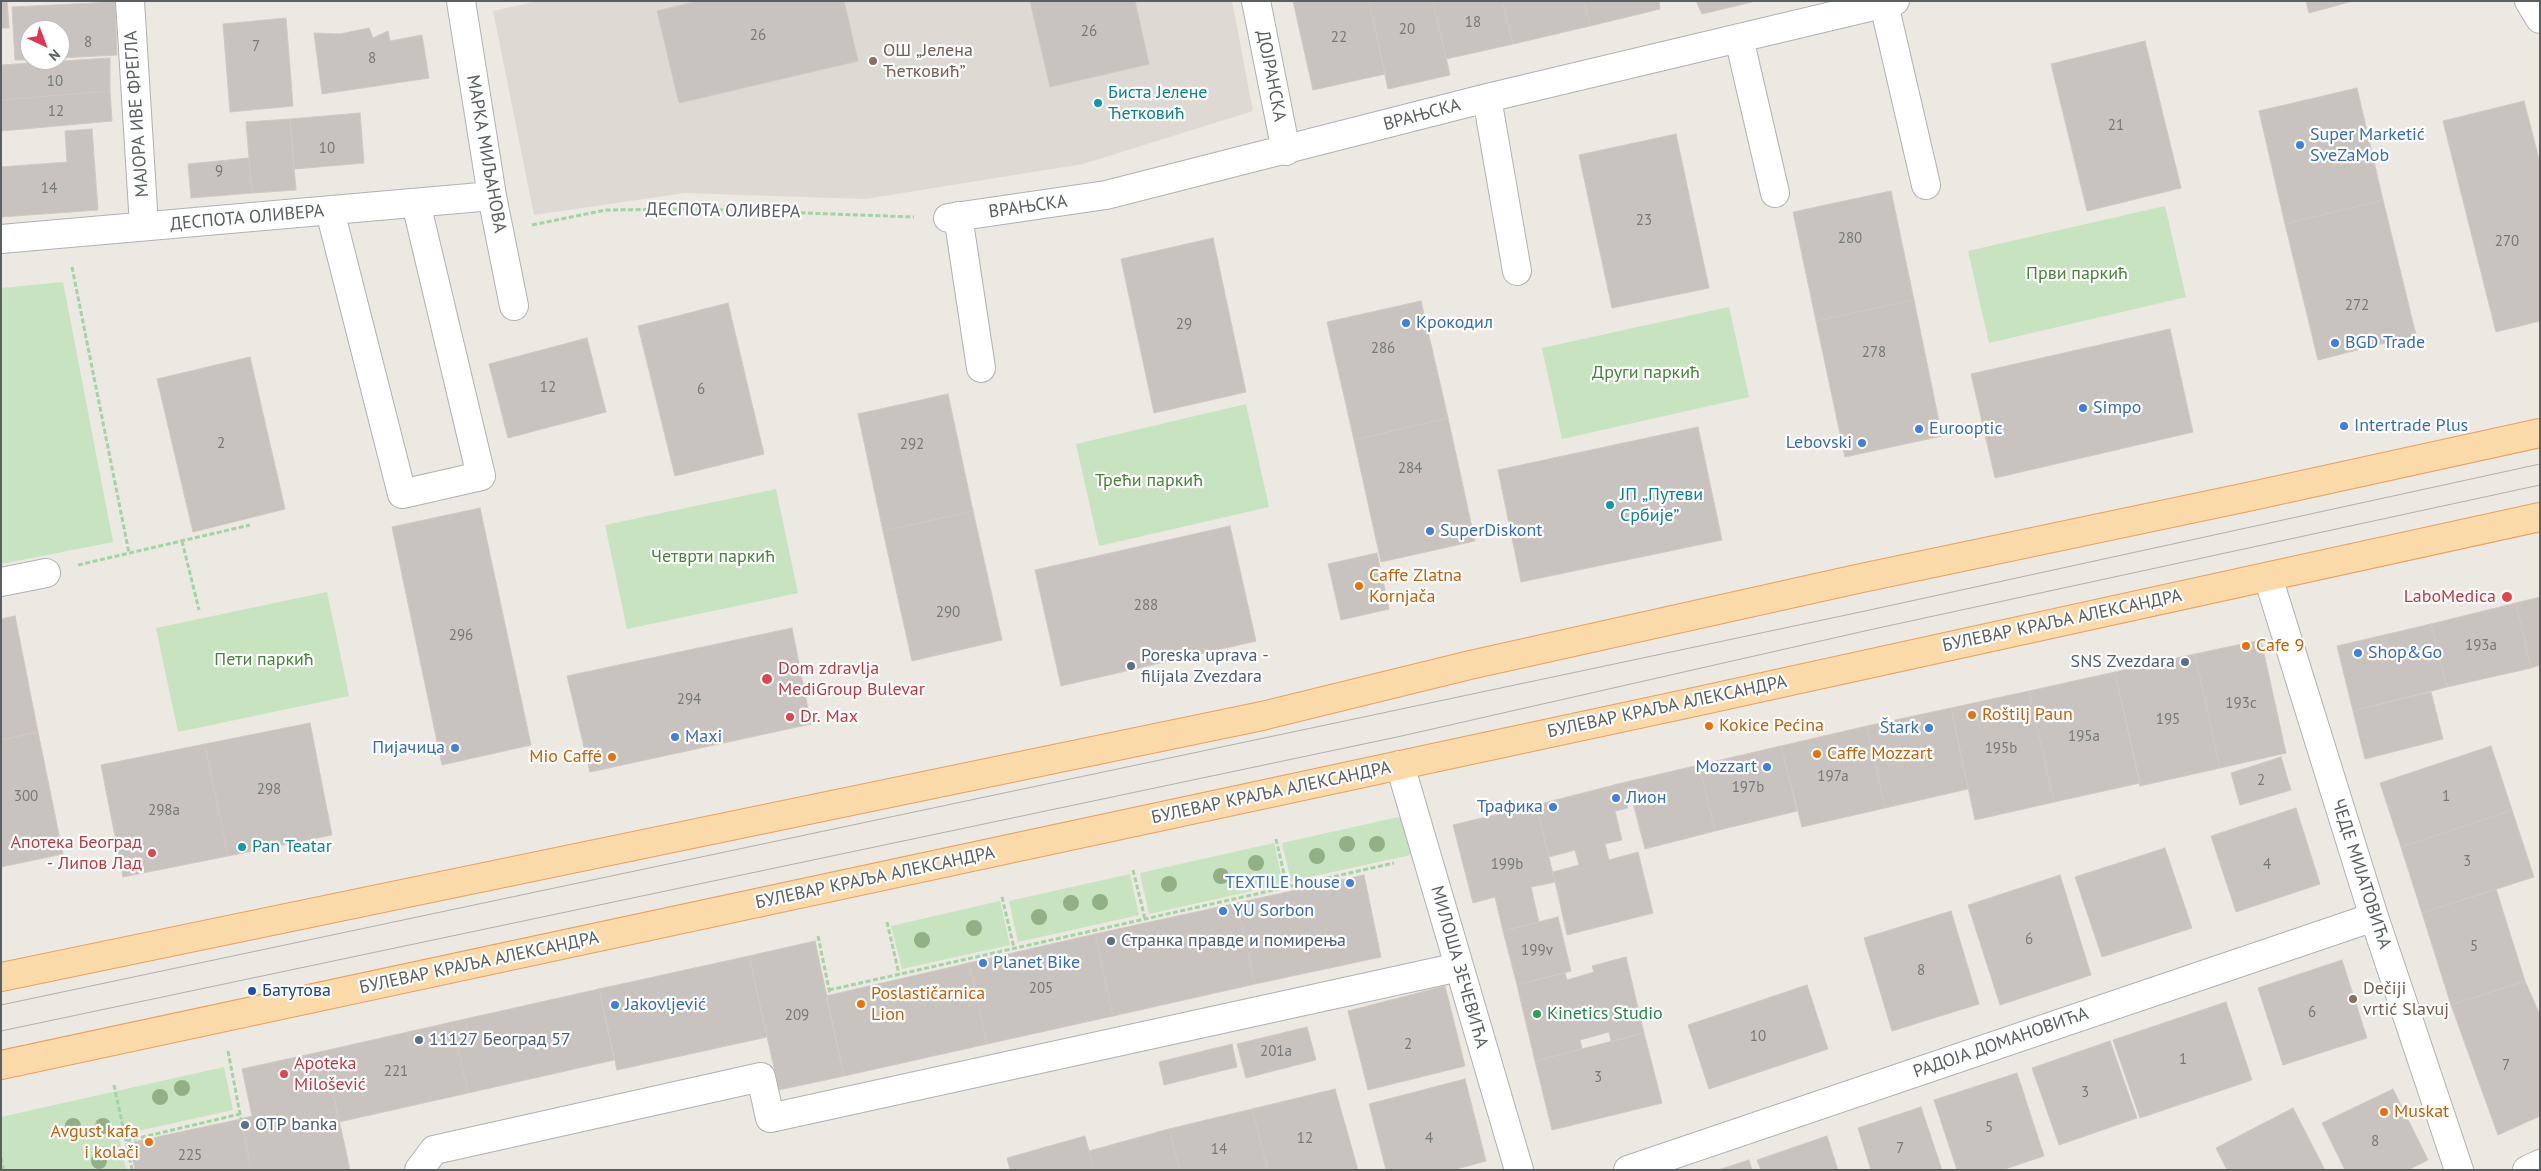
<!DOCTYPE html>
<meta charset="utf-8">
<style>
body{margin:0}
#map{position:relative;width:2541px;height:1171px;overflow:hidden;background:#ece8e2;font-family:"PT Sans",sans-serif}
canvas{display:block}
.frame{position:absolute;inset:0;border:2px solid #5a6062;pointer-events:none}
.north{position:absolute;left:20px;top:20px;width:50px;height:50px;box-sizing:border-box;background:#fff;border:1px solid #bdbfc0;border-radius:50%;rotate:137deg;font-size:14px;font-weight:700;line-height:20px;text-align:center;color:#5a6062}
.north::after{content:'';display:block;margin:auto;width:18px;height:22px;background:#e03451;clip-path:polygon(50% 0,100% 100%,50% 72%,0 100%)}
</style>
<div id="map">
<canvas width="2541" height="1171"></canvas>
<div class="frame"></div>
<div class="north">N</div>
</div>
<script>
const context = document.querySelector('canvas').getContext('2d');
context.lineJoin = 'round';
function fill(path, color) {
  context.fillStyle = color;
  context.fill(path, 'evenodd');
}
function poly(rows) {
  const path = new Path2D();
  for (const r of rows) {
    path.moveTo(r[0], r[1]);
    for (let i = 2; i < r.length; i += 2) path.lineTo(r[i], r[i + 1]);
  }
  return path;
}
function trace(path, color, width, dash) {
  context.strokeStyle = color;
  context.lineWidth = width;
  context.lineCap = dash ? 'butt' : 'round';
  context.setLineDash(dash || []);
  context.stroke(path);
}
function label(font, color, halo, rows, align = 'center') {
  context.font = font + ' "PT Sans",sans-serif';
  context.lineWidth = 4.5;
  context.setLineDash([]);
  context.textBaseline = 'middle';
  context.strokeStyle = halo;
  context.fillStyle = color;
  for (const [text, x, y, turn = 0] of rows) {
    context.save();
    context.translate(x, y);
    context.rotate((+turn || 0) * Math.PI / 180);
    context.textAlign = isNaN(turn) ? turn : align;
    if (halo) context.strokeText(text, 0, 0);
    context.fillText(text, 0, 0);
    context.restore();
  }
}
fill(poly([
 [537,1,1232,1,1253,111,1083,164,865,199,685,193,534,215,493,11]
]), '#dfd9d3');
fill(poly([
 [2165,206,2186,297,1989,343,1968,251],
 [63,282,113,542,1,564,1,288],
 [1729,307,1749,397,1562,439,1542,348],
 [1246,404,1269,507,1099,546,1076,444],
 [776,489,798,593,627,629,605,525],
 [327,592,349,696,178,732,156,628],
 [1403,816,1411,855,1291,881,1282,843],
 [1274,843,1283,884,1149,914,1140,873],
 [1130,874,1139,915,1018,942,1009,901],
 [1000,901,1010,945,902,969,891,926],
 [224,1067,233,1110,119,1135,126,1170,1,1170,1,1117]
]), '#c8e3bf');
const building = poly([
 [1,1,7,1,9,28,1,28,1,1],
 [697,1,844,1,858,61,679,103,657,11,697,1],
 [1030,1,1135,1,1149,64,1050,87,1030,1],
 [1293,1,1369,1,1385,74,1313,90,1293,1],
 [1369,1,1433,1,1450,75,1388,89,1369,1],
 [1433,1,1502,1,1513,44,1446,59,1433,1],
 [1502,1,1584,1,1590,26,1513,44,1502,1],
 [1584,1,1659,1,1660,9,1590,26,1584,1],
 [1696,1,1752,1,1752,2,1702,14,1696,1],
 [2306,1,2353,1,2309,13,2306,1],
 [115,2,117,55,60,58,60,30,30,30,30,60,15,60,12,7,115,2],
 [286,18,293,106,230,112,223,24,286,18],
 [369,28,373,38,388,31,390,41,422,35,429,78,322,94,314,33,340,34,369,28],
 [2145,41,2181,188,2087,211,2051,64,2145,41],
 [110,58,110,91,1,100,1,65,110,58],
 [2357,88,2383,200,2285,224,2259,111,2357,88],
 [110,91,112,121,1,131,1,100,110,91],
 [2524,101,2540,163,2540,321,2496,332,2443,121,2524,101],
 [360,113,364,163,294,169,290,119,360,113],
 [290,119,296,190,252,193,246,122,290,119],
 [92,129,98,210,1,217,1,167,67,162,65,131,92,129],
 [1676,134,1709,288,1612,308,1579,155,1676,134],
 [249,158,252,193,191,198,188,164,249,158],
 [1891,191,1914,300,1816,321,1793,212,1891,191],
 [2383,200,2416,335,2318,360,2285,224,2383,200],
 [1213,238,1246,392,1154,413,1121,259,1213,238],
 [1914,300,1942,436,1845,457,1816,321,1914,300],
 [1421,301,1448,418,1354,440,1327,322,1421,301],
 [728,303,764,454,675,476,638,326,728,303],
 [2170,329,2193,432,1995,478,1971,374,2170,329],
 [587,338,606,412,508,438,489,364,587,338],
 [250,357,285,509,193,532,157,379,250,357],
 [948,394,973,511,883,531,858,414,948,394],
 [1448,418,1475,541,1381,562,1354,440,1448,418],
 [1698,427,1722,540,1521,582,1498,470,1698,427],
 [480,508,531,745,442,765,392,527,480,508],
 [973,511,1002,640,912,661,883,531,973,511],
 [1230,526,1256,641,1061,686,1035,570,1230,526],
 [1377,553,1389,609,1341,620,1328,564,1377,553],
 [2540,597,2540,665,2531,668,2516,603,2540,597],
 [2516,603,2531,668,2447,687,2431,624,2516,603],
 [15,616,38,732,1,740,1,619,15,616],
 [2431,624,2447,687,2353,711,2337,646,2431,624],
 [792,628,811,724,590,772,567,676,792,628],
 [2261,640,2286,753,2220,768,2195,654,2261,640],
 [2195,654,2220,768,2140,786,2115,672,2195,654],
 [2115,672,2140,783,2054,802,2029,691,2115,672],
 [2029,691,2054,802,1975,820,1951,708,2029,691],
 [2431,692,2443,739,2365,759,2353,711,2431,692],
 [1951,708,1968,789,1885,808,1867,726,1951,708],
 [310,723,332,835,228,856,205,744,310,723],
 [1867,726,1885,808,1802,827,1781,746,1867,726],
 [38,732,63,854,1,867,1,740,38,732],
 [205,744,228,856,123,877,101,765,205,744],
 [1781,746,1797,811,1715,831,1699,765,1781,746],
 [2491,746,2512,810,2401,847,2380,783,2491,746],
 [2281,757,2291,790,2240,805,2231,773,2281,757],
 [1699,765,1715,831,1645,849,1632,799,1626,800,1622,783,1699,765],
 [1622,783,1628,808,1615,811,1622,840,1605,844,1609,860,1638,852,1653,913,1567,935,1553,872,1579,865,1575,850,1549,857,1536,805,1622,783],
 [1536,805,1555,882,1531,887,1539,922,1503,931,1495,897,1473,903,1453,825,1536,805],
 [2296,808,2320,884,2236,912,2211,836,2296,808],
 [2512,810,2534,877,2422,913,2401,847,2512,810],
 [2165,848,2192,928,2102,957,2075,877,2165,848],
 [1364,875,1381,957,1255,984,1237,903,1364,875],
 [2060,875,2091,975,2000,1005,1968,905,2060,875],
 [2496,889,2525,981,2451,1005,2422,913,2496,889],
 [1237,903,1255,984,1113,1016,1095,934,1237,903],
 [1951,911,1979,1004,1892,1031,1864,938,1951,911],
 [1558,917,1571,971,1517,985,1503,931,1558,917],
 [1095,934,1113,1016,987,1044,969,963,1095,934],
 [815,941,844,1076,779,1090,749,956,815,941],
 [749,956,767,1037,617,1070,599,989,749,956],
 [1626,957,1644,1033,1611,1042,1609,1032,1580,1040,1582,1049,1535,1061,1517,985,1565,973,1567,980,1594,972,1592,966,1626,957],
 [2342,960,2367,1038,2283,1065,2258,988,2342,960],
 [969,963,987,1044,844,1076,826,996,969,963],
 [2525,981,2540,1015,2540,1116,2498,1135,2451,1005,2525,981],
 [1807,985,1828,1049,1709,1089,1688,1025,1807,985],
 [1445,986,1465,1066,1368,1090,1348,1011,1445,986],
 [599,989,614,1060,468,1093,452,1022,599,989],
 [2226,1002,2252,1080,2140,1118,2113,1040,2226,1002],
 [452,1022,468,1093,339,1122,324,1051,452,1022],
 [1307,1027,1316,1060,1246,1078,1237,1044,1307,1027],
 [1644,1033,1662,1103,1552,1130,1535,1061,1644,1033],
 [2110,1041,2137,1118,2059,1145,2032,1068,2110,1041],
 [1232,1044,1237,1067,1164,1085,1159,1062,1232,1044],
 [324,1051,350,1170,251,1170,241,1119,252,1116,242,1069,324,1051],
 [2017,1073,2044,1156,2002,1170,1957,1170,1934,1100,2017,1073],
 [1465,1079,1486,1161,1453,1170,1386,1170,1369,1104,1465,1079],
 [1335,1089,1358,1170,1268,1170,1252,1109,1335,1089],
 [2393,1089,2428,1160,2408,1170,2345,1170,2322,1123,2393,1089],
 [1921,1107,1942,1170,1871,1170,1858,1128,1921,1107],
 [2293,1108,2325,1170,2227,1170,2216,1148,2293,1108],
 [1252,1109,1268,1170,1180,1170,1169,1129,1252,1109],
 [241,1119,251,1170,135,1170,129,1143,241,1119],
 [1169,1129,1180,1170,1094,1170,1089,1151,1169,1129],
 [1085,1136,1094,1170,1010,1170,1007,1158,1085,1136],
 [1827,1136,1838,1170,1761,1170,1757,1160,1827,1136],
 [1749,1160,1752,1170,1718,1170,1749,1160]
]);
fill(building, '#c8c3bf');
trace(building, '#d1c8c1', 1);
const minor = poly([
 [130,1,144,226],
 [461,1,492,196,514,306],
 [1256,1,1286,151],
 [2529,1,2540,19],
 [1884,4,1926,185],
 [1739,38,1775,193],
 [1487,98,1517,271],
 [330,211,402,494,481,476,416,203],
 [958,216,981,368],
 [948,218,1106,195,1487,98,1895,1],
 [1,239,492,196],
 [2268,577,2374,917,2459,1170],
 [1,582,46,573],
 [1400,765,1519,1170],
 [419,1170,434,1150,761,1077,770,1118,1459,967],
 [1628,1170,2374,917],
 [2527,1170,2540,1164]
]);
const major = poly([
 [1,977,1262,716,1470,665,1857,579,2252,496,2540,433],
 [1,1065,1690,703,2540,517]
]);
trace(minor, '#aeb2b4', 30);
trace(major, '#eaa05e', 30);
trace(poly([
 [532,225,606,210,696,209,914,217],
 [72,267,129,553],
 [182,541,199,610],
 [78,565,250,525],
 [1276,839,1287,887],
 [1133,870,1145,919],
 [1002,897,1014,948],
 [887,922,899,974],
 [818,936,830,994],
 [829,990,1394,863],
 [228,1051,241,1119],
 [114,1085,126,1141],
 [1,1158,4,1170],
 [132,1170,126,1141,240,1114]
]), '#a3d4a4', 3, [5, 2.5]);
trace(minor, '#fff', 28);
trace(major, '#fbdaa9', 28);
trace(poly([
 [1,1005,1865,611,2540,464],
 [1,1031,1397,737,1869,630,2540,485]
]), '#afb0b0', 1);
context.fillStyle = '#91b085';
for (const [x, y] of [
 [1347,844],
 [1377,844],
 [1317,856],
 [1256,863],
 [1221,876],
 [1169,884],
 [1100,902],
 [1071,903],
 [1039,917],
 [974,928],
 [922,940],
 [182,1088],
 [160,1097],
 [73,1126],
 [103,1126],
 [99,1161]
]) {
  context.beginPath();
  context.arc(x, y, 8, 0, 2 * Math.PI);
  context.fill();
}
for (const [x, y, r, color] of [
 [873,61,5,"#8d6e63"],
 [1098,103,5,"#0f9aa8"],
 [2300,145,5,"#3f7fe0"],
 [1406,323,5,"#3f7fe0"],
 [2335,343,5,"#3f7fe0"],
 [2083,408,5,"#3f7fe0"],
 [2344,426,5,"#3f7fe0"],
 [1919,429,5,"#3f7fe0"],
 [1862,443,5,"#3f7fe0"],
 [1610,505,5,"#0f9aa8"],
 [1430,531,5,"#3f7fe0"],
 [1359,586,5,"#e8710a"],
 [2507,597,6,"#e0444e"],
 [2246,646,5,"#e8710a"],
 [2358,653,5,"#3f7fe0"],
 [2185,662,5,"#5c6f8a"],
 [1131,666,5,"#5c6f8a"],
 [767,679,6,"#e0444e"],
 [1972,715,5,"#e8710a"],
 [790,717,5,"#e0444e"],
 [1709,726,5,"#e8710a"],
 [1929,728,5,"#3f7fe0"],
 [675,737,5,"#3f7fe0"],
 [455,748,5,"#3f7fe0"],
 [1817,754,5,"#e8710a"],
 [612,757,5,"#e8710a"],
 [1767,767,5,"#3f7fe0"],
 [1616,798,5,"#3f7fe0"],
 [1553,807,5,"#3f7fe0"],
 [242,847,5,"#0f9aa8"],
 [152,853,5,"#e0444e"],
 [1350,883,5,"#3f7fe0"],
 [1223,911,5,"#3f7fe0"],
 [1111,941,5,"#5c6f8a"],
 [983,963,5,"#3f7fe0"],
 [252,991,5,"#1a4fb4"],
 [2353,999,5,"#8d6e63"],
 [861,1004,5,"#e8710a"],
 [615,1005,5,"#3f7fe0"],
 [1537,1014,5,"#2e9e5b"],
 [419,1040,5,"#5c6f8a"],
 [284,1074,5,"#e0444e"],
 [2384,1112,5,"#e8710a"],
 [245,1125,5,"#5c6f8a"],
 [149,1142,5,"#e8710a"]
]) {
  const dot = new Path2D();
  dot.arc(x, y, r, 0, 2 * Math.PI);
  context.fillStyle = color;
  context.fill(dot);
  trace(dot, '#fff', 2);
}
label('15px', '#767979', null, [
 ["18",1473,23],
 ["20",1407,30],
 ["26",1089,32],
 ["26",758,36],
 ["22",1339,38],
 ["8",88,43],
 ["7",256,47],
 ["8",372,59],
 ["10",55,82],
 ["12",56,112],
 ["21",2116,126],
 ["10",327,149],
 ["9",219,172],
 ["14",49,189],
 ["23",1644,221],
 ["280",1850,239],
 ["270",2507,242],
 ["272",2357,306],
 ["29",1184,325],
 ["286",1383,349],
 ["278",1874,353],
 ["12",548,388],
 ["6",701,390],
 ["2",221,444],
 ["292",912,445],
 ["284",1410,469],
 ["288",1146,606],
 ["290",948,613],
 ["296",461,636],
 ["193a",2481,646],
 ["294",689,700],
 ["193c",2241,704],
 ["195",2168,720],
 ["195a",2084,737],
 ["195b",2001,749],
 ["197a",1833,777],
 ["2",2261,781],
 ["197b",1748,788],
 ["298",269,790],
 ["300",26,797],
 ["1",2446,797],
 ["298a",164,811],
 ["3",2467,862],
 ["199b",1507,865],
 ["4",2267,865],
 ["6",2029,940],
 ["5",2474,947],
 ["199v",1537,951],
 ["8",1921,971],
 ["205",1041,989],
 ["6",2312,1013],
 ["209",797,1016],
 ["10",1758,1037],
 ["2",1408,1045],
 ["201a",1276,1052],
 ["1",2183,1060],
 ["7",2506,1066],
 ["221",396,1072],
 ["3",1598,1078],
 ["3",2085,1093],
 ["5",1989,1128],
 ["12",1305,1139],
 ["4",1429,1139],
 ["8",2375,1142],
 ["7",1900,1149],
 ["14",1219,1150],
 ["225",190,1156]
]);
label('18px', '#785e54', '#fff', [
 ["ОШ „Јелена",883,51],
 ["Ћетковић”",883,72],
 ["Dečiji",2363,989],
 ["vrtić Slavuj",2363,1010]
], 'left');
label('18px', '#5a6062', '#fff', [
 ["ДОЈРАНСКА",1271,76,79],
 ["МАЈОРА ИВЕ ФРЕГЛА",137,114,-94],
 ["ВРАЊСКА",1422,115,-15],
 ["МАРКА МИЉАНОВА",486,154,80],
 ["ВРАЊСКА",1028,207,-8],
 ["ДЕСПОТА ОЛИВЕРА",723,211,1],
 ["ДЕСПОТА ОЛИВЕРА",247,218,-5],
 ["БУЛЕВАР КРАЉА АЛЕКСАНДРА",2062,621,-12],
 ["БУЛЕВАР КРАЉА АЛЕКСАНДРА",1667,707,-12],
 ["БУЛЕВАР КРАЉА АЛЕКСАНДРА",1271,793,-12],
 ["ЧЕДЕ МИЈАТОВИЋА",2361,874,72],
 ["БУЛЕВАР КРАЉА АЛЕКСАНДРА",875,878,-12],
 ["БУЛЕВАР КРАЉА АЛЕКСАНДРА",479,963,-12],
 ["МИЛОША ЗЕЧЕВИЋА",1459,967,74],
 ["РАДОЈА ДОМАНОВИЋА",2001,1043,-19]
]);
label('18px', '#0d838f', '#fff', [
 ["Биста Јелене",1108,93],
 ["Ћетковић",1108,114],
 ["ЈП „Путеви",1620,495],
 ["Србије”",1620,516],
 ["Pan Teatar",252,847]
], 'left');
label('18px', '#366cbe', '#fff', [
 ["Super Marketić",2310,135],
 ["SveZaMob",2310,156],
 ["Крокодил",1416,323],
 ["BGD Trade",2345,343],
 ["Simpo",2093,408],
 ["Intertrade Plus",2354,426],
 ["Eurooptic",1929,429],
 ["Lebovski",1852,443,"right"],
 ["SuperDiskont",1440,531],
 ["Shop&Go",2368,653],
 ["Štark",1919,728,"right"],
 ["Maxi",685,737],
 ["Пијачица",445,748,"right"],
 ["Mozzart",1757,767,"right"],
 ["Лион",1626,798],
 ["Трафика",1543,807,"right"],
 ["TEXTILE house",1340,883,"right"],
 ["YU Sorbon",1233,911],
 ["Planet Bike",993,963],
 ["Jakovljević",625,1005]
], 'left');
label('18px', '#478339', '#fff', [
 ["Први паркић",2077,274],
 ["Други паркић",1646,373],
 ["Трећи паркић",1149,481],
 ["Четврти паркић",713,557],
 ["Пети паркић",264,660]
]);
label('18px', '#c56008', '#fff', [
 ["Caffe Zlatna",1369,576],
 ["Kornjača",1369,597],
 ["Cafe 9",2256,646],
 ["Roštilj Paun",1982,715],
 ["Kokice Pećina",1719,726],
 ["Caffe Mozzart",1827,754],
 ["Mio Caffé",602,757,"right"],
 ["Poslastičarnica",871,994],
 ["Lion",871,1015],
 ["Muskat",2394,1112],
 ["Avgust kafa",139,1132,"right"],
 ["i kolači",139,1153,"right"]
], 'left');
label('18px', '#be3a42', '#fff', [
 ["LaboMedica",2496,597,"right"],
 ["Dom zdravlja",778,669],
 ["MediGroup Bulevar",778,690],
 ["Dr. Max",800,717],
 ["Апотека Београд",142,843,"right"],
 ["- Липов Лад",142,864,"right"],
 ["Apoteka",294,1064],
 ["Milošević",294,1085]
], 'left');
label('18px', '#4e5e75', '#fff', [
 ["Poreska uprava -",1141,656],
 ["filijala Zvezdara",1141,677],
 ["SNS Zvezdara",2175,662,"right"],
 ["Странка правде и помирења",1121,941],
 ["11127 Београд 57",429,1040],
 ["OTP banka",255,1125]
], 'left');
label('18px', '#164399', '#fff', [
 ["Батутова",262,991]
], 'left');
label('18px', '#27864d', '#fff', [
 ["Kinetics Studio",1547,1014]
], 'left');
</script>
